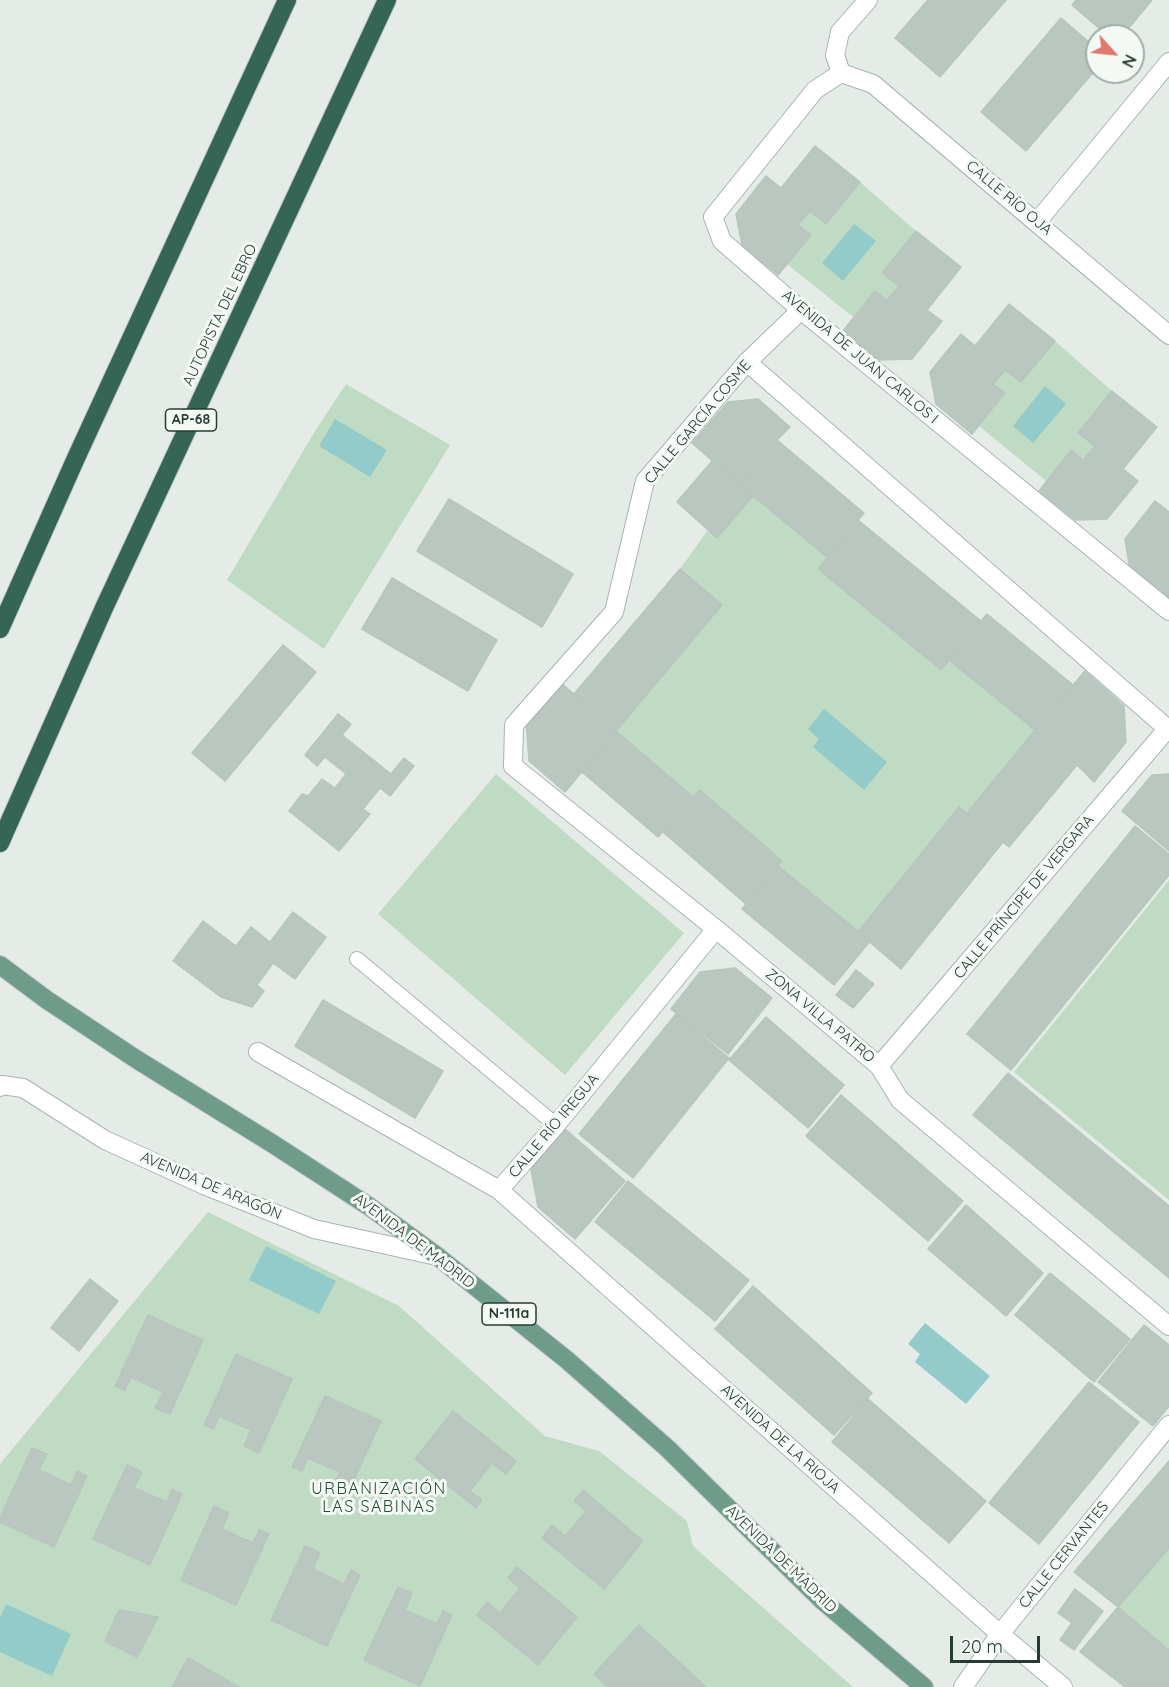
<!DOCTYPE html>
<meta charset="utf-8">
<style>
body{margin:0}
#map{position:relative;width:1169px;height:1687px;overflow:hidden;background:#e5ece8;font-family:Quicksand,sans-serif}
canvas{display:block}
.north{position:absolute;left:1085px;top:24px;width:60px;height:60px;box-sizing:border-box;background:#f5f9f6;border:2px solid #a2ada8;border-radius:50%;rotate:117deg;font-size:16px;font-weight:700;line-height:24px;text-align:center;color:#263c33}
.north::after{content:'';display:block;margin:auto;width:21px;height:27px;background:#e2786d;clip-path:polygon(50% 0,100% 100%,50% 72%,0 100%)}
.scale{position:absolute;left:950px;top:1636px;width:90px;height:27px;box-sizing:border-box;border:3px solid #263c33;border-top:0;padding-left:8px;font-size:18px;line-height:21px;white-space:nowrap;color:#263c33;-webkit-text-stroke:4px #f5f9f6;paint-order:stroke}
</style>
<div id="map">
<canvas width="1169" height="1687"></canvas>
<div class="north">N</div>
<div class="scale">20 m</div>
</div>
<script>
const context = document.querySelector('canvas').getContext('2d');
context.lineJoin = 'round';
function fill(path, color) {
  context.fillStyle = color;
  context.fill(path, 'evenodd');
}
function poly(rows) {
  const path = new Path2D();
  for (const r of rows) {
    path.moveTo(r[0], r[1]);
    for (let i = 2; i < r.length; i += 2) path.lineTo(r[i], r[i + 1]);
  }
  return path;
}
function trace(path, color, width, dash) {
  context.strokeStyle = color;
  context.lineWidth = width;
  context.lineCap = dash ? 'butt' : 'round';
  context.setLineDash(dash || []);
  context.stroke(path);
}
function label(font, color, halo, rows, align = 'center') {
  context.font = font + ' Quicksand,sans-serif';
  context.lineWidth = 6;
  context.setLineDash([]);
  context.textBaseline = 'middle';
  context.strokeStyle = halo;
  context.fillStyle = color;
  for (const [text, x, y, turn = 0] of rows) {
    context.save();
    context.translate(x, y);
    context.rotate((+turn || 0) * Math.PI / 180);
    context.textAlign = isNaN(turn) ? turn : align;
    if (halo) context.strokeText(text, 0, 0);
    context.fillText(text, 0, 0);
    context.restore();
  }
}
fill(poly([
 [860,182,916,231,882,273,899,286,887,300,875,291,853,317,787,264,810,235,798,225,810,211,827,224],
 [1055,341,1112,391,1079,433,1095,446,1083,460,1071,451,1046,481,979,426,1005,394,993,384,1005,370,1021,382],
 [346,384,450,445,324,649,227,580,315,431],
 [753,496,827,557,818,569,940,670,949,660,1035,730,967,813,959,807,858,932,778,866,782,861,700,791,693,797,616,731,722,605,680,569,708,530,717,537],
 [496,774,684,933,565,1075,378,914],
 [1169,880,1169,1200,1014,1072],
 [208,1212,399,1306,545,1436,599,1451,687,1521,693,1546,853,1687,0,1687,0,1464],
 [1169,1548,1169,1650,1118,1607]
]), '#c0dbc3');
fill(poly([
 [854,224,876,241,843,281,822,263],
 [1045,386,1066,404,1033,443,1013,426],
 [335,419,387,450,370,477,319,446],
 [824,709,887,762,864,790,813,747,819,739,808,729],
 [266,1246,336,1281,319,1314,249,1280],
 [925,1323,990,1376,966,1404,915,1362,920,1354,908,1344],
 [6,1604,71,1634,52,1676,0,1652,0,1618]
]), '#93caca');
const building = poly([
 [928,0,1006,0,940,77,895,38,928,0],
 [1076,0,1152,0,1122,36,1108,36,1072,5,1076,0],
 [1061,18,1097,49,1097,68,1026,151,981,112,1061,18],
 [815,146,860,182,826,224,810,211,798,225,811,235,778,275,742,245,736,214,766,176,781,188,815,146],
 [916,231,961,267,927,310,942,321,912,359,879,360,843,331,875,291,887,300,899,286,882,273,916,231],
 [1009,304,1055,341,1021,382,1005,370,993,384,1005,393,972,434,936,404,930,372,961,334,975,346,1009,304],
 [1112,391,1157,427,1123,469,1138,481,1107,519,1075,520,1039,491,1071,450,1083,460,1095,446,1078,433,1112,391],
 [758,399,790,427,777,440,740,485,692,443,728,402,758,399],
 [777,440,864,513,827,557,740,485,777,440],
 [713,460,753,496,717,538,677,502,713,460],
 [449,499,573,574,542,627,417,551,449,499],
 [1155,501,1169,512,1169,598,1167,600,1130,571,1125,539,1155,501],
 [858,520,981,621,941,670,818,569,858,520],
 [680,569,722,605,616,731,574,694,680,569],
 [392,578,497,640,468,691,362,629,392,578],
 [987,614,1073,685,1035,730,949,660,987,614],
 [283,645,316,672,225,781,192,753,283,645],
 [1085,671,1124,706,1126,742,1094,782,1077,765,1035,730,1085,671],
 [560,682,616,731,565,792,529,761,526,721,560,682],
 [338,714,351,724,342,735,391,774,404,758,414,766,390,796,380,788,363,809,370,814,339,851,289,811,302,794,308,796,322,779,335,788,346,774,325,757,317,766,305,755,338,714],
 [1035,730,1077,765,1009,847,967,813,1035,730],
 [616,731,693,797,658,837,582,772,616,731],
 [1169,774,1169,851,1122,811,1152,775,1169,774],
 [700,790,782,861,746,904,663,832,700,790],
 [959,807,1003,842,901,969,858,932,959,807],
 [1135,826,1169,854,1169,875,1011,1070,967,1034,1135,826],
 [778,866,870,941,834,985,742,909,778,866],
 [293,912,326,937,295,979,273,963,257,985,264,991,252,1007,221,997,173,961,203,921,236,946,251,927,270,942,293,912],
 [735,968,772,998,728,1054,671,1009,700,972,735,968],
 [856,970,874,984,853,1008,836,995,856,970],
 [323,1000,443,1071,415,1118,295,1046,323,1000],
 [676,1014,729,1058,633,1178,579,1134,676,1014],
 [766,1017,844,1085,808,1128,729,1060,766,1017],
 [1008,1073,1169,1206,1169,1278,973,1115,1008,1073],
 [841,1095,963,1201,928,1241,806,1136,841,1095],
 [565,1129,625,1181,575,1239,538,1207,531,1169,565,1129],
 [628,1181,749,1280,715,1321,595,1222,628,1181],
 [966,1205,1043,1273,1006,1316,928,1249,966,1205],
 [1050,1273,1130,1339,1094,1382,1015,1315,1050,1273],
 [90,1279,118,1301,79,1351,51,1328,90,1279],
 [753,1286,872,1393,834,1435,715,1329,753,1286],
 [148,1315,203,1340,170,1414,155,1408,163,1392,131,1377,125,1390,115,1386,148,1315],
 [1144,1325,1169,1345,1169,1406,1153,1426,1098,1382,1144,1325],
 [236,1354,292,1379,259,1453,244,1446,251,1430,219,1416,214,1429,204,1425,236,1354],
 [1089,1382,1139,1422,1039,1544,989,1503,1089,1382],
 [325,1396,381,1421,347,1495,332,1489,340,1472,308,1458,302,1471,292,1467,325,1396],
 [868,1399,986,1501,949,1543,832,1442,868,1399],
 [453,1411,516,1461,506,1474,492,1463,470,1491,482,1500,476,1508,415,1459,453,1411],
 [32,1448,47,1454,39,1470,71,1485,77,1471,87,1476,54,1547,0,1522,0,1518,32,1448],
 [1169,1461,1169,1548,1118,1607,1074,1572,1169,1461],
 [127,1465,142,1472,134,1488,167,1502,172,1489,182,1494,150,1565,93,1539,127,1465],
 [583,1490,643,1541,604,1589,542,1538,552,1525,565,1536,586,1511,574,1501,583,1490],
 [214,1506,229,1513,222,1529,253,1543,259,1530,269,1534,236,1605,181,1580,214,1506],
 [305,1546,320,1553,313,1569,344,1584,351,1570,360,1575,327,1646,271,1620,305,1546],
 [517,1567,577,1617,538,1665,477,1615,487,1602,500,1613,520,1588,508,1578,517,1567],
 [398,1587,412,1593,405,1610,437,1624,443,1611,452,1615,420,1686,364,1660,398,1587],
 [1075,1589,1103,1611,1074,1650,1060,1640,1072,1623,1058,1613,1075,1589],
 [1118,1607,1169,1650,1169,1687,1125,1687,1080,1652,1118,1607],
 [119,1610,158,1617,137,1657,105,1641,119,1610],
 [639,1625,706,1687,608,1687,594,1674,639,1625],
 [188,1658,239,1687,172,1687,188,1658]
]);
fill(building, '#bac7c0');
trace(building, '#b8c5be', 1.5);
const lane = poly([
 [357,959,556,1125]
]);
const street = poly([
 [841,73,815,90,713,217,722,241,801,310,1169,611],
 [841,73,873,84,1169,335],
 [841,73,835,55,840,32,868,0],
 [1037,222,1169,62],
 [801,310,747,362,645,481,614,612,514,725,513,766,716,929,879,1066,900,1100,1169,1326],
 [747,362,1169,730],
 [258,1052,499,1190,1000,1634,1063,1687],
 [879,1066,1168,728],
 [0,1087,2,1085,23,1088,105,1140,206,1186,314,1229,437,1256],
 [499,1190,556,1125,716,929],
 [963,1687,1000,1634,1169,1425]
]);
const primary = poly([
 [0,965,47,1000,136,1059,273,1144,370,1207,437,1256,567,1360,667,1448,823,1601,924,1687]
]);
const highway = poly([
 [0,629,76,458,287,0],
 [0,843,104,608,387,0]
]);
trace(lane, '#a8b4ae', 16);
trace(street, '#a8b4ae', 20);
trace(primary, '#c2c8c6', 20);
trace(highway, '#c2c8c6', 20);
trace(lane, '#fff', 14);
trace(street, '#fff', 18);
trace(primary, '#6f9c8a', 18);
trace(highway, '#356554', 18);
for (const [x, y, w] of [
 [191,420,51],
 [509,1314,54]
]) {
  const box = new Path2D();
  box.roundRect(x - w / 2, y - 11, w, 22, 4.5);
  context.fillStyle = '#f5f9f6';
  context.fill(box);
  trace(box, '#263c33', 1.5);
}
label('bold 14px', '#263c33', null, [
 ["AP-68",191,420],
 ["N-111a",509,1314]
]);
label('15px', '#263c33', '#f5f9f6', [
 ["CALLE RÍO OJA",1009,198,40],
 ["AUTOPISTA DEL EBRO",220,315,-65],
 ["AVENIDA DE JUAN CARLOS I",860,357,40],
 ["CALLE GARCÍA COSME",698,422,-50],
 ["CALLE PRÍNCIPE DE VERGARA",1024,897,-50],
 ["ZONA VILLA PATRO",820,1016,40],
 ["CALLE RÍO IREGUA",554,1126,-50],
 ["AVENIDA DE ARAGÓN",211,1186,23],
 ["AVENIDA DE MADRID",414,1241,37],
 ["AVENIDA DE LA RIOJA",780,1439,42],
 ["CALLE CERVANTES",1064,1555,-51],
 ["AVENIDA DE MADRID",781,1559,44]
]);
context.letterSpacing = '1.5px';
label('16px', '#244c3c', '#f5f9f6', [
 ["URBANIZACIÓN",379,1489],
 ["LAS SABINAS",379,1507]
]);
context.letterSpacing = '0px';
</script>
